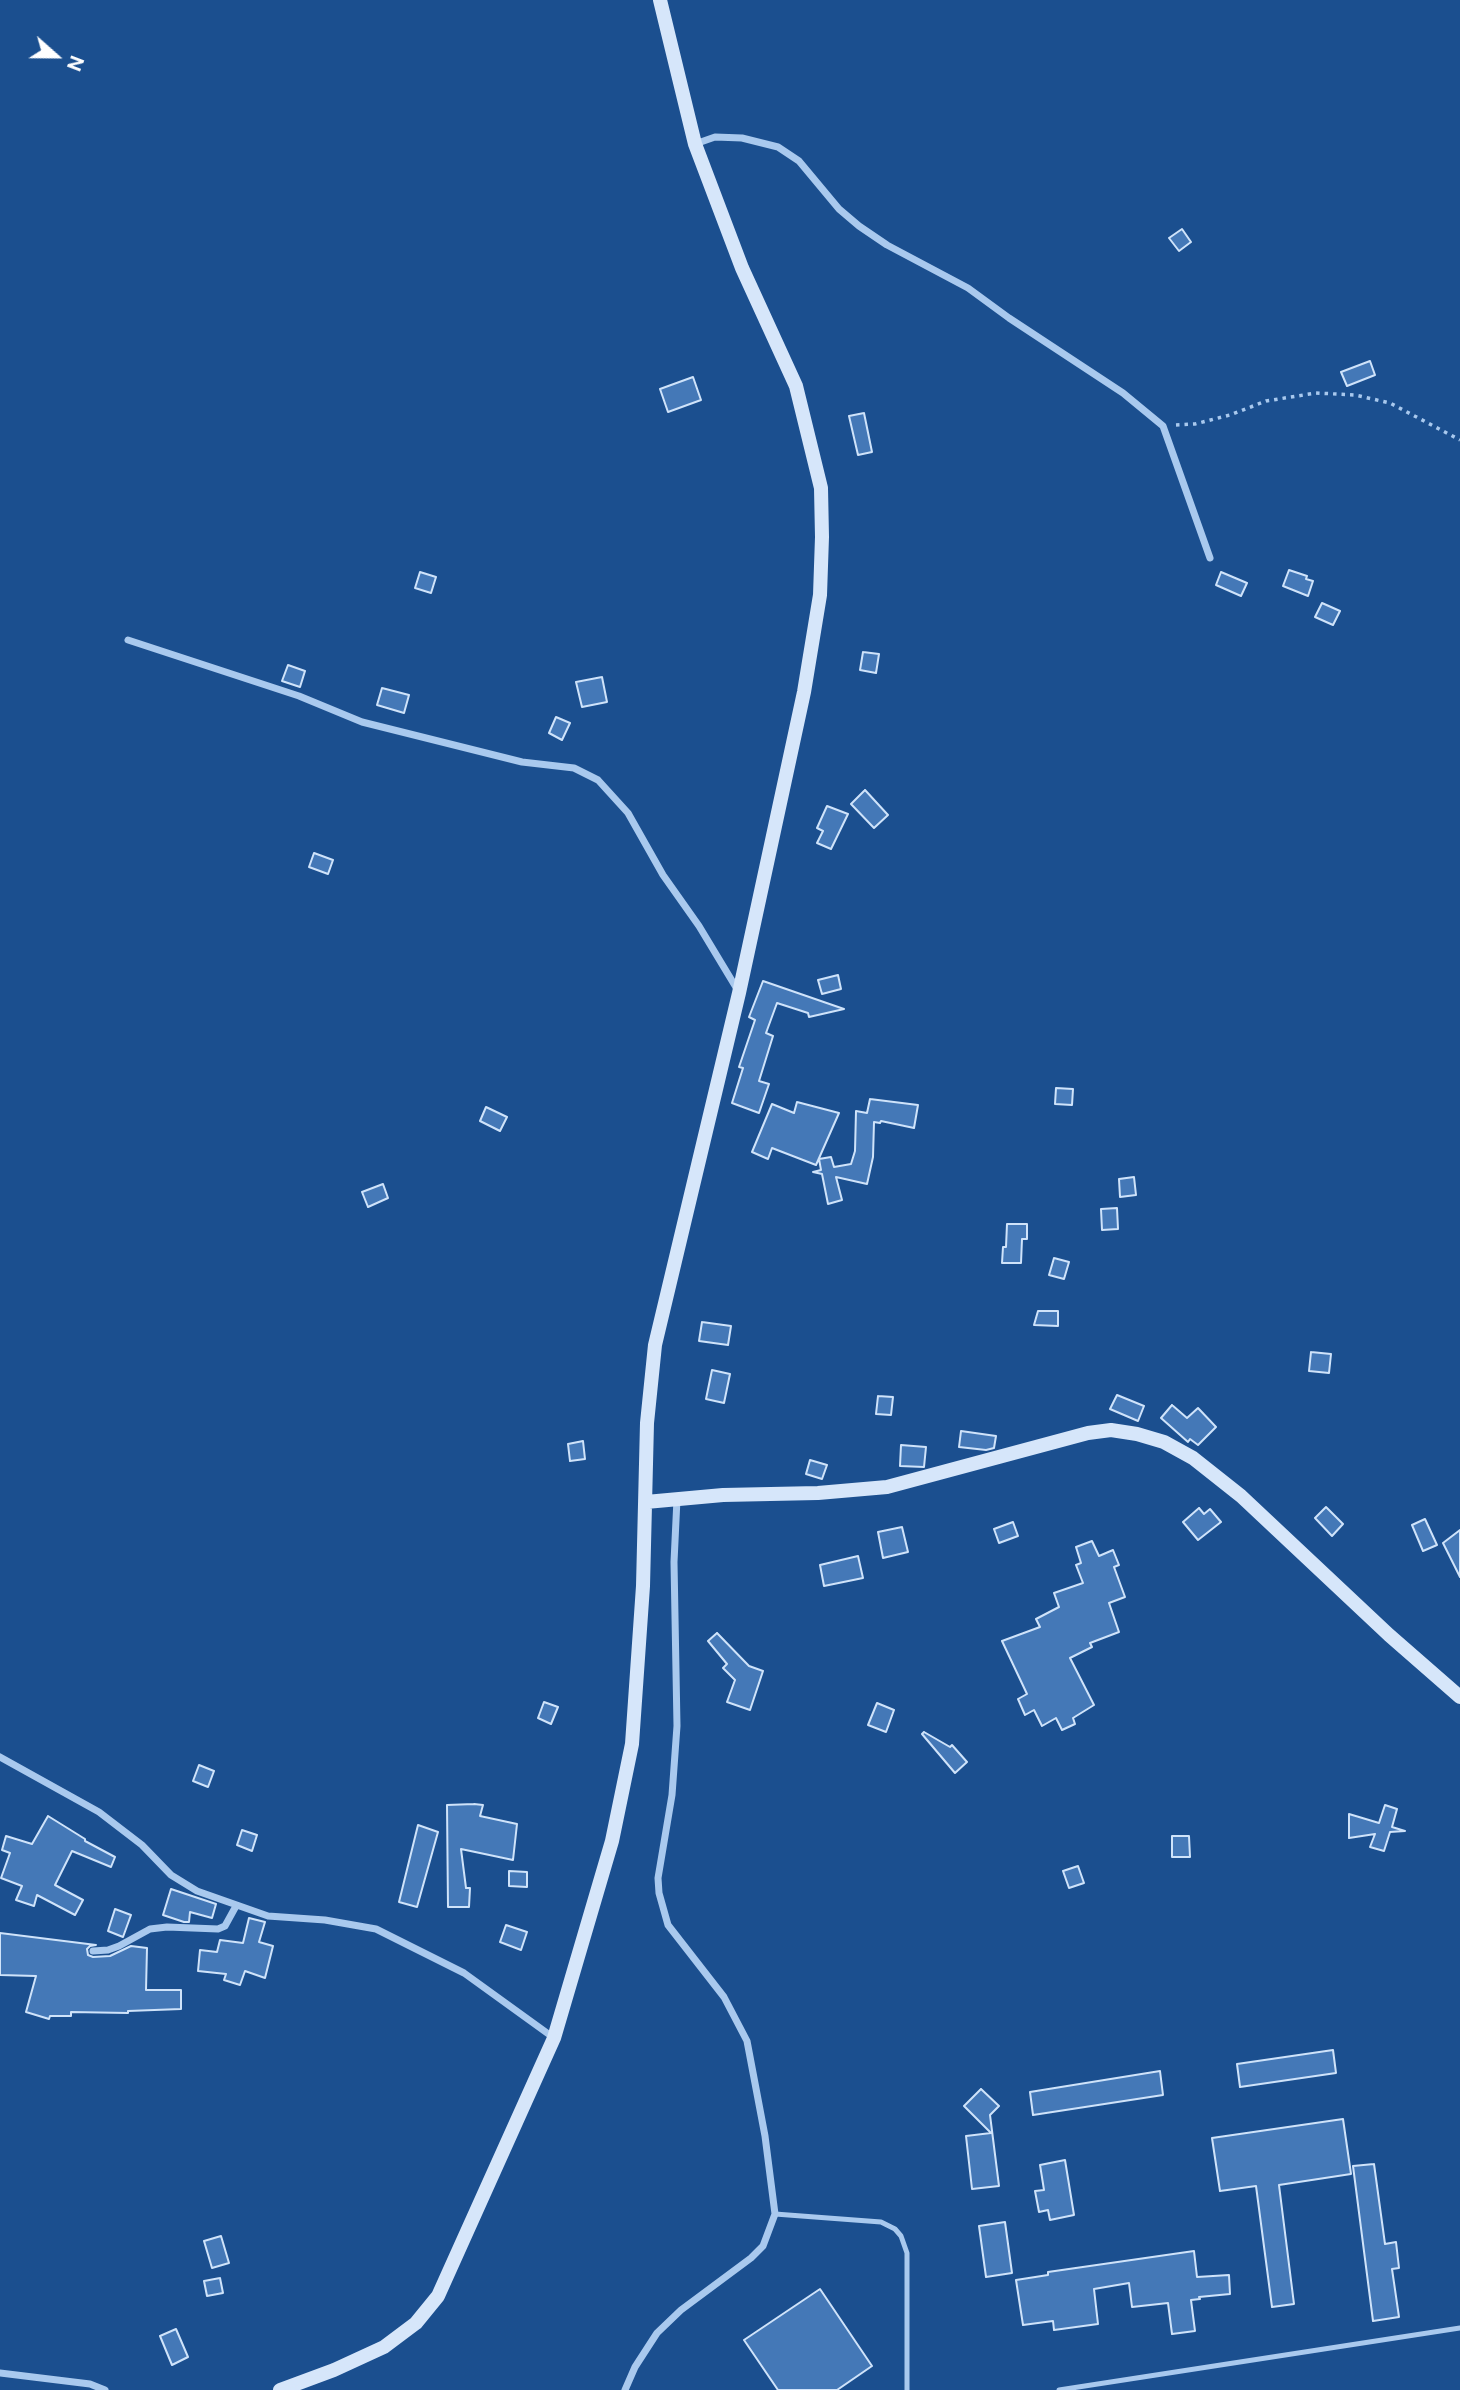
<!DOCTYPE html>
<style>
body{margin:0}
#map{position:relative;width:1460px;height:2390px;overflow:hidden;background:#1b4f8f;font-family:"Public Sans",sans-serif}
canvas{display:block}
.north{position:absolute;left:21px;top:21px;width:70px;height:70px;-webkit-text-stroke:5px #1b4f8f;paint-order:stroke;rotate:111deg;font-size:19px;font-weight:700;line-height:28px;text-align:center;color:#fff}
.north::after{content:'';display:block;margin:auto;width:24px;height:32px;background:#fff;clip-path:polygon(50% 0,100% 100%,50% 72%,0 100%)}
</style>
<div id="map">
<canvas width="1460" height="2390"></canvas>
<div class="north">N</div>
</div>
<script>
const context = document.querySelector('canvas').getContext('2d');
context.lineJoin = 'round';
function fill(path, color) {
  context.fillStyle = color;
  context.fill(path, 'evenodd');
}
function poly(rows) {
  const path = new Path2D();
  for (const r of rows) {
    path.moveTo(r[0], r[1]);
    for (let i = 2; i < r.length; i += 2) path.lineTo(r[i], r[i + 1]);
  }
  return path;
}
function trace(path, color, width, dash) {
  context.strokeStyle = color;
  context.lineWidth = width;
  context.lineCap = dash ? 'butt' : 'round';
  context.setLineDash(dash || []);
  context.stroke(path);
}
const building = poly([
 [1182,229,1191,242,1179,251,1169,238,1182,229],
 [1370,361,1375,375,1347,386,1341,372,1370,361],
 [693,377,701,400,668,412,660,389,693,377],
 [864,413,872,452,858,455,849,416,864,413],
 [1289,570,1307,576,1306,579,1313,581,1308,596,1283,586,1289,570],
 [420,572,436,577,431,593,415,588,420,572],
 [1221,572,1247,583,1241,596,1216,585,1221,572],
 [1322,603,1340,611,1333,625,1315,617,1322,603],
 [863,652,879,654,876,673,860,670,863,652],
 [288,665,305,671,300,687,282,681,288,665],
 [602,677,607,702,582,707,576,682,602,677],
 [382,688,409,695,404,713,377,705,382,688],
 [556,717,570,723,562,740,549,733,556,717],
 [865,790,888,815,874,828,851,804,865,790],
 [827,806,848,814,831,849,817,843,823,831,817,828,827,806],
 [314,853,333,860,328,874,309,867,314,853],
 [838,975,841,989,822,994,818,980,838,975],
 [763,981,844,1009,809,1017,808,1013,777,1003,766,1033,773,1036,759,1081,769,1084,759,1113,732,1103,743,1068,739,1067,755,1020,749,1017,763,981],
 [1056,1088,1073,1089,1072,1105,1055,1104,1056,1088],
 [870,1099,918,1105,914,1128,881,1121,880,1123,874,1122,873,1157,867,1184,836,1177,842,1200,828,1204,822,1174,813,1172,821,1170,819,1159,831,1157,834,1167,851,1164,855,1151,856,1111,867,1113,870,1099],
 [797,1102,839,1113,816,1165,772,1148,768,1159,752,1152,772,1104,794,1113,797,1102],
 [486,1107,507,1117,500,1131,480,1121,486,1107],
 [1134,1177,1136,1195,1120,1197,1119,1179,1134,1177],
 [383,1184,388,1198,368,1207,362,1192,383,1184],
 [1117,1208,1118,1229,1102,1230,1101,1209,1117,1208],
 [1007,1224,1027,1224,1027,1239,1022,1239,1021,1263,1002,1263,1003,1247,1006,1247,1007,1224],
 [1054,1258,1069,1262,1064,1279,1049,1275,1054,1258],
 [1038,1311,1058,1311,1058,1326,1034,1325,1038,1311],
 [702,1322,731,1326,728,1345,699,1341,702,1322],
 [1311,1352,1331,1354,1329,1373,1309,1371,1311,1352],
 [712,1370,730,1374,724,1403,706,1399,712,1370],
 [1117,1395,1144,1406,1138,1421,1110,1409,1117,1395],
 [878,1396,893,1397,891,1415,876,1414,878,1396],
 [1172,1405,1187,1418,1198,1408,1216,1427,1198,1445,1190,1439,1188,1442,1161,1418,1172,1405],
 [961,1431,996,1436,994,1448,986,1450,959,1447,961,1431],
 [583,1441,585,1459,570,1461,568,1444,583,1441],
 [901,1445,926,1447,924,1467,900,1466,901,1445],
 [810,1460,827,1465,822,1479,806,1474,810,1460],
 [1326,1507,1343,1524,1332,1536,1315,1518,1326,1507],
 [1199,1508,1204,1514,1210,1509,1221,1522,1198,1540,1183,1522,1199,1508],
 [1425,1519,1437,1545,1423,1551,1412,1525,1425,1519],
 [1013,1522,1018,1536,999,1543,994,1529,1013,1522],
 [902,1527,908,1552,883,1558,878,1532,902,1527],
 [1460,1530,1460,1577,1443,1543,1460,1530],
 [1092,1541,1099,1556,1113,1550,1119,1565,1114,1567,1125,1597,1109,1603,1119,1632,1090,1643,1092,1647,1070,1658,1094,1705,1073,1718,1075,1724,1062,1730,1056,1718,1042,1726,1034,1710,1025,1715,1018,1699,1027,1694,1002,1641,1040,1627,1036,1619,1059,1607,1054,1593,1083,1583,1076,1565,1081,1563,1076,1547,1092,1541],
 [858,1556,863,1578,824,1586,820,1565,858,1556],
 [717,1633,749,1666,763,1671,750,1710,727,1702,735,1680,723,1668,727,1664,708,1641,717,1633],
 [544,1702,558,1707,551,1724,538,1718,544,1702],
 [877,1703,894,1710,886,1732,868,1725,877,1703],
 [924,1732,950,1747,952,1745,967,1762,955,1773,922,1734,924,1732],
 [199,1765,214,1771,208,1787,193,1781,199,1765],
 [474,1804,483,1805,480,1816,517,1824,513,1860,461,1849,466,1888,470,1888,469,1907,448,1907,447,1805,474,1804],
 [1385,1805,1397,1809,1392,1827,1405,1831,1390,1832,1384,1851,1370,1847,1375,1834,1349,1838,1349,1814,1379,1823,1385,1805],
 [48,1816,85,1839,85,1841,115,1857,111,1867,72,1851,55,1885,83,1900,75,1915,37,1895,34,1906,16,1900,22,1886,1,1878,10,1853,2,1850,6,1836,32,1844,48,1816],
 [418,1825,438,1832,417,1907,399,1902,418,1825],
 [242,1830,257,1835,252,1851,237,1845,242,1830],
 [1172,1836,1189,1836,1190,1857,1172,1857,1172,1836],
 [1078,1866,1084,1883,1069,1888,1063,1871,1078,1866],
 [509,1871,527,1872,527,1887,509,1886,509,1871],
 [171,1889,216,1904,212,1918,190,1912,189,1922,184,1922,163,1915,171,1889],
 [115,1909,131,1915,123,1937,108,1931,115,1909],
 [249,1918,265,1922,259,1942,273,1946,265,1978,245,1971,240,1985,224,1980,226,1974,198,1971,200,1950,217,1952,220,1940,243,1943,249,1918],
 [506,1925,527,1932,521,1950,500,1942,506,1925],
 [0,1933,96,1945,90,1946,87,1949,88,1955,93,1957,110,1956,131,1946,147,1948,146,1990,181,1990,181,2009,128,2011,128,2013,71,2012,71,2016,50,2016,49,2019,26,2012,36,1976,0,1975,0,1933],
 [1333,2050,1336,2073,1240,2087,1237,2064,1333,2050],
 [1160,2071,1163,2095,1033,2115,1030,2092,1160,2071],
 [981,2089,999,2106,990,2115,999,2186,972,2189,966,2136,991,2133,964,2106,981,2089],
 [1343,2119,1351,2174,1279,2185,1294,2304,1272,2307,1256,2186,1220,2191,1212,2138,1343,2119],
 [1065,2160,1074,2215,1050,2220,1048,2210,1039,2212,1035,2191,1044,2190,1040,2165,1065,2160],
 [1374,2164,1385,2244,1396,2242,1399,2268,1392,2269,1399,2317,1373,2321,1353,2166,1374,2164],
 [1005,2222,1012,2273,986,2277,979,2226,1005,2222],
 [221,2236,229,2263,212,2268,204,2241,221,2236],
 [1194,2251,1197,2277,1229,2275,1230,2294,1199,2297,1200,2299,1191,2300,1195,2331,1172,2334,1168,2303,1132,2307,1129,2283,1094,2289,1098,2324,1054,2330,1053,2321,1023,2325,1016,2280,1048,2275,1048,2272,1194,2251],
 [220,2278,223,2293,207,2296,204,2281,220,2278],
 [820,2289,872,2366,837,2390,778,2390,744,2340,820,2289],
 [176,2329,188,2357,172,2365,160,2336,176,2329]
]);
fill(building, '#4478b7');
trace(building, '#cfe3fa', 2);
trace(poly([
 [1176,425,1195,424,1230,415,1266,401,1316,393,1355,395,1390,403,1460,440]
]), '#a9c9ee', 3.5, [3.5, 5]);
trace(poly([
 [775,2214,881,2222,895,2229,901,2236,907,2253,907,2390],
 [1059,2390,1460,2328]
]), '#a9c9ee', 5);
trace(poly([
 [695,144,715,137,742,138,778,147,799,161,839,209,859,226,887,245,968,288,1009,318,1123,393,1163,426,1210,558],
 [128,640,299,696,362,722,522,762,574,768,598,780,628,813,663,875,699,926,737,989],
 [0,1757,99,1812,142,1845,171,1875,197,1891,268,1916,325,1920,376,1929,464,1973,554,2038],
 [93,1951,108,1950,119,1946,150,1929,167,1927,218,1929,225,1926,236,1906],
 [0,2373,90,2384,105,2390],
 [625,2390,635,2367,657,2333,681,2310,751,2258,763,2246,775,2214,765,2136,747,2041,724,1997,668,1925,659,1893,658,1878,672,1795,677,1726,674,1562,677,1499]
]), '#a9c9ee', 7);
trace(poly([
 [646,1502,723,1495,818,1493,887,1487,1088,1433,1111,1430,1137,1434,1164,1442,1193,1458,1241,1496,1389,1635,1460,1697],
 [280,2390,334,2370,384,2347,416,2323,438,2296,554,2038,612,1841,632,1744,643,1586,647,1423,655,1345,739,993,804,692,820,595,822,537,821,488,796,386,742,268,695,144,660,0]
]), '#d6e6fa', 14);
</script>
